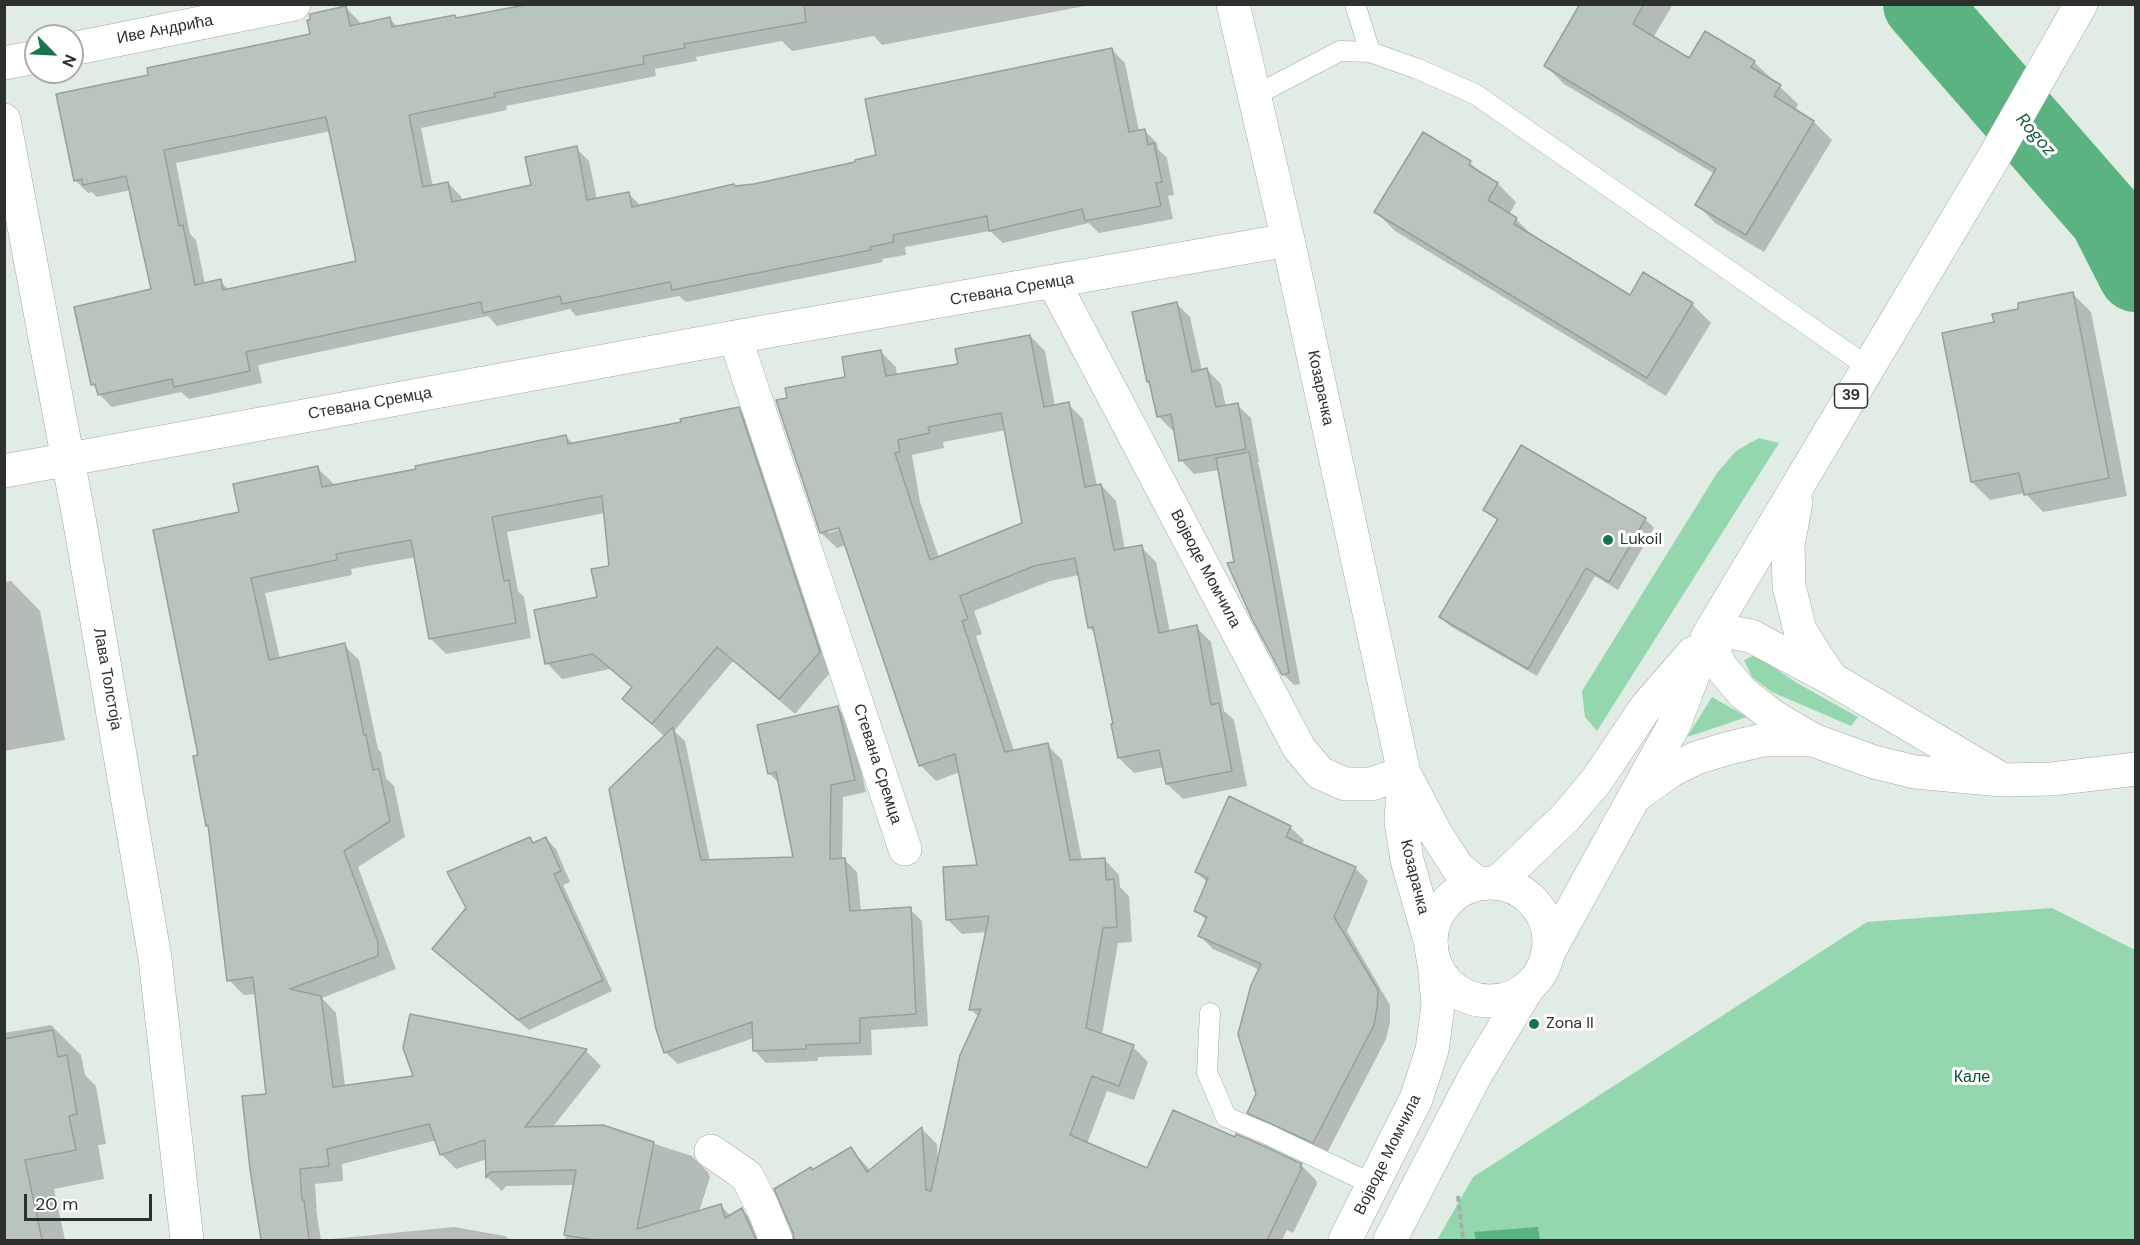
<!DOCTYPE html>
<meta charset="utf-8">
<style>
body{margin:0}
#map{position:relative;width:2140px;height:1245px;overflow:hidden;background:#e1ece5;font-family:"DM Sans",sans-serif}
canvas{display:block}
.frame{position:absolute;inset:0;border:6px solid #2c312e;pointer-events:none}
.north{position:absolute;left:24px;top:24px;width:60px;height:60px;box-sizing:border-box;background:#fff;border:2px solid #abadab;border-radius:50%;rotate:114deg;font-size:16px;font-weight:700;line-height:24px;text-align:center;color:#2c312e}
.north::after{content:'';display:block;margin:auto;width:21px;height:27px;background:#187449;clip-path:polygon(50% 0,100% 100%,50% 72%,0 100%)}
.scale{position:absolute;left:24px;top:1194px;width:128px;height:27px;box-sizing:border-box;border:3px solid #2c312e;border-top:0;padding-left:8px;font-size:18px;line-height:21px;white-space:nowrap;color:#2c312e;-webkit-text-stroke:4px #fff;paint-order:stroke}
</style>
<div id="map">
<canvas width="2140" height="1245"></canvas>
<div class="frame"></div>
<div class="north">N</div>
<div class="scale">20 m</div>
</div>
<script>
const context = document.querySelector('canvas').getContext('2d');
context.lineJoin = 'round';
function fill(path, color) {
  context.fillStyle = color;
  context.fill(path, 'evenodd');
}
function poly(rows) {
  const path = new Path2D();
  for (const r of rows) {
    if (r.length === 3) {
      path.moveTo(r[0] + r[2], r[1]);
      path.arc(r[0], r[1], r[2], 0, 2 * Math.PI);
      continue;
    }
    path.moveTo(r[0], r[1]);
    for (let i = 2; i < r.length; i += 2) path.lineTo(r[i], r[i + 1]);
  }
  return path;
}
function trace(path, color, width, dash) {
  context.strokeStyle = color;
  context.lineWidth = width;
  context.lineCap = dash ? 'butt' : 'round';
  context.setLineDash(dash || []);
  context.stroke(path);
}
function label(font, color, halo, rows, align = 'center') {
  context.font = font + ' "DM Sans",sans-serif';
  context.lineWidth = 6;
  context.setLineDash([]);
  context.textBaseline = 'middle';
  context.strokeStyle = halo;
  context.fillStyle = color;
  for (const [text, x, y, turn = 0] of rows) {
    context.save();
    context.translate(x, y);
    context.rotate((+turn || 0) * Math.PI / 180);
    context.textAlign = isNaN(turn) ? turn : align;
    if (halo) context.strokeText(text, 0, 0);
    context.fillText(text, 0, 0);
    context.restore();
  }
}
fill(poly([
 [1759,438,1779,443,1597,731,1585,717,1582,691,1717,473,1736,451],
 [1755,655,1797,683,1858,717,1851,726,1772,692,1752,677,1744,660],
 [1712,697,1747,717,1687,737],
 [2052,908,2135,950,2135,1240,1437,1240,1473,1177,1867,922]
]), '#94d7af');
fill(poly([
 [1538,1227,1540,1240,1476,1240,1474,1232]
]), '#5bb382');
fill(poly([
 [543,4,1095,4,882,45,874,36,792,51,782,41,696,57,697,61,655,69,656,76,506,106,507,110,421,128,433,187,448,183,461,196,462,201,532,186,576,148,589,161,597,200,628,193,641,206,754,185,878,157,1112,50,1125,63,1139,131,1144,130,1157,143,1158,149,1167,158,1174,195,1168,196,1173,219,1099,233,1089,223,1003,243,990,231,905,247,906,255,882,259,883,262,686,302,679,296,576,316,570,309,497,326,488,316,258,365,262,383,189,399,181,392,112,407,99,394,98,390,92,384,153,290,131,190,97,197,92,192,88,193,75,180,150,76,312,35,346,8,359,21,360,25,390,19,398,27,455,16,458,20],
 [331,131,358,262,229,290,220,281,205,284,196,240,190,234,176,163],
 [1581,4,1673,4,1653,38,1689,60,1754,62,1798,104,1795,111,1814,122,1832,140,1764,252,1715,223,1697,204,1715,174,1564,84,1545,65],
 [1424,134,1470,163,1483,175,1498,184,1516,202,1509,215,1517,220,1535,238,1630,297,1692,304,1711,323,1666,396,1395,231,1376,212],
 [2073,294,2091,312,2127,496,2043,512,2025,493,1990,500,1972,482,1996,323],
 [1177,304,1190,317,1202,371,1207,370,1221,384,1226,407,1237,405,1251,418,1259,462,1257,463,1259,465,1300,684,1294,685,1283,674,1236,563,1219,470,1194,474,1181,460,1175,429,1172,430,1158,416,1151,384,1148,381],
 [1030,336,1045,351,1055,406,1068,404,1083,419,1097,486,1101,485,1116,501,1125,550,1141,547,1156,562,1170,632,1196,627,1211,642,1224,711,1234,720,1247,786,1183,799,1167,784,1164,767,1134,773,1119,758,1115,725,1096,634,1089,627,1079,575,1050,581,974,611,982,634,976,636,1014,751,1047,745,1062,760,1082,861,1104,859,1119,875,1120,887,1129,896,1132,942,1118,943,1102,1035,1133,1047,1148,1062,1134,1100,1107,1091,1087,1144,1148,1169,1301,1165,1316,1180,1317,1184,1293,1233,1287,1230,1282,1240,796,1240,795,1233,813,1171,851,1149,871,1171,922,1129,937,1144,938,1160,979,1017,971,1010,987,932,962,934,947,919,979,866,960,772,936,781,920,765,846,545,837,548,821,533,847,378,881,352,896,367,897,376,960,365],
 [1006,430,1024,524,939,558,920,502,912,455,944,448,943,442],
 [846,525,846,528,828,533,828,530],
 [738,409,754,424,834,668,795,714,733,661,674,731,685,741,710,861,795,858,779,783,769,773,837,708,850,720,866,792,843,797,842,859,844,859,857,872,861,912,910,909,922,921,928,1026,871,1030,872,1055,818,1057,818,1061,766,1063,754,1050,754,1038,678,1064,665,1052,665,737,624,699,633,688,610,669,562,679,547,663,598,598,610,568,605,513,507,532,518,591,524,597,531,638,446,654,430,638,416,557,351,569,352,575,265,593,280,659,344,645,359,660,378,749,381,752,386,778,394,786,405,837,358,867,396,969,322,998,336,1013,345,1086,415,1077,411,1015,586,1051,601,1066,552,1128,602,1127,692,1156,708,1172,710,1177,699,1212,721,1206,731,1216,742,1210,757,1225,764,1240,565,1240,575,1185,506,1186,502,1191,487,1177,487,1159,456,1169,441,1154,437,1140,342,1164,343,1181,315,1184,317,1215,321,1240,454,1227,505,1236,510,1240,265,1240,268,1095,256,994,244,995,229,980,200,756,241,513,317,468,333,483,334,487,417,470,565,436,574,444,683,424],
 [1485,510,1645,519,1654,528,1618,590,1595,576,1537,676,1450,626,1441,617,1498,521],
 [11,581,40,611,65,740,4,751,4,582],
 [1230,798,1290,827,1304,840,1302,845,1355,868,1368,881,1347,931,1390,1005,1390,1022,1386,1039,1326,1155,1262,1126,1249,1112,1258,1094,1260,970,1213,949,1200,936,1207,921,1196,910,1208,883,1196,872],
 [530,839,535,844,546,839,556,849,570,882,563,885,612,991,529,1030,444,959],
 [51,1025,81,1055,85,1075,96,1086,106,1144,98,1145,104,1179,54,1189,65,1240,4,1240,4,1033]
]), '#0003');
trace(poly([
 [1921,4,2107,217,2136,274]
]), '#5bb382', 76);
const building = poly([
 [530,4,804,4,806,22,684,44,685,48,643,56,644,64,494,93,495,97,409,115,423,187,448,182,452,202,531,185,525,157,577,146,587,200,629,192,632,207,734,184,735,186,754,184,855,162,855,160,876,155,865,99,1112,48,1129,132,1145,129,1148,145,1154,143,1162,182,1156,183,1161,206,1085,221,1082,209,989,231,987,216,893,235,894,242,870,247,871,250,672,290,670,282,562,304,560,296,483,313,481,302,246,352,250,371,174,387,172,379,98,395,95,384,91,385,74,307,151,289,126,176,83,185,82,179,74,181,56,94,148,75,147,68,310,34,307,20,310,20,310,14,346,6,350,26,390,17,392,27,455,15,456,18,530,4],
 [326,117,356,261,223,290,221,279,195,285,183,225,179,226,164,150,326,117],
 [1580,4,1644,4,1633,24,1689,58,1705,31,1755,61,1751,67,1781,85,1774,96,1814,121,1746,235,1695,205,1716,169,1544,66,1580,4],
 [1423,132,1471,161,1469,165,1498,183,1488,200,1517,218,1514,224,1630,295,1643,272,1693,303,1647,378,1374,212,1423,132],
 [2073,292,2109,478,2024,495,2019,473,1971,482,1942,333,1994,322,1992,314,2018,309,2018,303,2073,292],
 [1177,302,1192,372,1207,368,1216,407,1238,403,1246,449,1179,461,1171,414,1157,417,1149,381,1147,382,1132,312,1177,302],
 [1030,335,1044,407,1069,402,1085,487,1101,484,1114,550,1142,545,1159,633,1197,625,1211,705,1219,703,1232,771,1166,784,1159,750,1118,758,1111,724,1113,724,1093,627,1088,628,1075,558,1034,566,960,596,968,619,962,621,1005,752,1048,743,1070,860,1105,858,1106,880,1114,879,1117,927,1103,928,1086,1028,1134,1045,1119,1086,1092,1076,1070,1135,1147,1168,1173,1110,1235,1137,1236,1134,1262,1145,1302,1164,1300,1167,1302,1168,1267,1240,794,1240,793,1233,774,1189,811,1167,812,1170,851,1147,867,1172,922,1127,926,1190,931,1191,960,1055,981,1009,969,1010,989,916,946,920,943,867,977,865,955,754,919,766,839,528,820,533,776,400,787,398,785,388,845,377,842,357,881,350,886,376,958,364,955,349,1030,335],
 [1001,413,1022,523,930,560,895,453,900,452,898,440,930,433,928,427,1001,413],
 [739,407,820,652,779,699,717,647,652,724,622,699,632,687,593,654,545,664,534,610,597,597,591,569,609,566,602,496,492,517,504,581,509,580,516,623,429,639,411,540,336,554,337,560,251,578,269,660,345,643,364,735,366,735,373,770,379,769,390,821,344,851,378,942,378,956,290,989,321,996,333,1087,413,1076,403,1048,410,1014,587,1049,525,1127,603,1125,654,1142,637,1229,721,1204,725,1218,742,1208,756,1240,594,1240,564,1235,576,1170,490,1172,486,1178,485,1140,440,1155,429,1124,327,1149,329,1166,300,1169,302,1200,304,1200,309,1240,261,1240,250,1169,242,1096,266,1094,253,977,227,981,208,825,206,826,193,756,198,755,153,530,239,512,233,484,318,466,322,487,416,469,415,466,566,435,568,444,681,422,680,419,739,407],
 [1521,445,1646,518,1609,582,1586,568,1528,669,1439,617,1498,519,1483,510,1521,445],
 [1249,452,1269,556,1289,673,1282,675,1252,619,1227,563,1234,562,1216,458,1249,452],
 [838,706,855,780,831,785,830,859,845,858,850,911,911,907,916,1014,860,1018,860,1043,806,1045,806,1049,753,1051,752,1022,664,1053,656,1029,609,789,673,727,701,860,793,857,776,772,768,774,757,725,838,706],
 [1229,796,1291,826,1286,837,1356,867,1334,917,1378,990,1377,1008,1374,1025,1313,1143,1247,1113,1256,1094,1238,1034,1251,985,1261,964,1198,936,1207,917,1194,911,1208,878,1195,872,1229,796],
 [530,837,533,843,546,837,561,871,554,874,603,980,518,1020,432,949,466,908,447,872,530,837],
 [53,1030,58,1057,67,1055,77,1114,69,1116,76,1150,25,1160,42,1240,4,1240,4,1039,53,1030]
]);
fill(building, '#b8c4bc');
trace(building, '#96a19a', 1.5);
const service = poly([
 [1355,4,1370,52],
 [1254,96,1340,51,1370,52,1418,69,1475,94,1868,367],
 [1210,1013,1207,1072,1226,1117,1267,1134,1374,1185]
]);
const minor = poly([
 [72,49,294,4],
 [4,63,36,57],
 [1054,283,1299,748,1320,773,1345,784,1371,784,1404,773],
 [735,337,905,849],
 [4,471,735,337,1288,240],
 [711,1151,747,1176,763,1208,776,1240]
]);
const tertiary = poly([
 [1233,4,1288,240,1404,773,1401,821,1407,860,1431,944],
 [4,120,81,529,155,958,187,1240],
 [1404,773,1436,834,1458,868,1478,884]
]);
const secondary = poly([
 [1497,883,1565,818,1597,780,1646,707,1693,653],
 [1490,942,59],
 [1547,955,1674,725,1708,636],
 [1345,1240,1416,1099,1432,1050,1438,1006,1434,961],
 [1390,1240,1476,1074,1528,988]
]);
const primary = poly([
 [1796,503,1788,545,1789,586,1800,630,1816,656,1832,679,1996,776],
 [1708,636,1994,157,2081,4],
 [1708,636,1720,666,1743,693,1774,717,1813,740,1874,762,1915,772,2002,780,2052,779,2136,769],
 [1708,636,1730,632,1751,636,1828,677],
 [1637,795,1672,770,1696,758,1729,748,1763,740,1813,740]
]);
trace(service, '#a0aba4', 21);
trace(minor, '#a0aba4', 34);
trace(tertiary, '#a0aba4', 34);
trace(secondary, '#a0aba4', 34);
trace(primary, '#a0aba4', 34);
trace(poly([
 [1458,1196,1463,1240]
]), '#a6afa9', 4, [6, 3]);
trace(service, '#fff', 20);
trace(minor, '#fff', 33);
trace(tertiary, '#fff', 33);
trace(secondary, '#fff', 33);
trace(primary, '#fff', 33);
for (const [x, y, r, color] of [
 [1608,540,6,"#187449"],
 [1534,1024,6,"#187449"]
]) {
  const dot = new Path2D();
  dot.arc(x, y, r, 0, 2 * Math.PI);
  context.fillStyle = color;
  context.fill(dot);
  trace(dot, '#fff', 2);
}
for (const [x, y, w] of [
 [1851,396,33]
]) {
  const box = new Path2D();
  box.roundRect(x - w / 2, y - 12, w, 24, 4.5);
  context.fillStyle = '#fff';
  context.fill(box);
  trace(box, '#2c312e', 1.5);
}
label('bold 15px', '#2c312e', null, [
 ["39",1851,396]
]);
label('16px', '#2c312e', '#fff', [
 ["Иве Андрића",165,30,-11],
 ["Стевана Сремца",1012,290,-10],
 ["Козарачка",1320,388,78],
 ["Стевана Сремца",370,404,-10],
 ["Војводе Момчила",1205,569,62],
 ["Лава Толстоја",107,679,80],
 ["Стевана Сремца",877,764,72],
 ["Козарачка",1414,877,76],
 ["Војводе Момчила",1388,1155,-64]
]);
label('16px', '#2c312e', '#fff', [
 ["Lukoil",1620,540],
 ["Zona II",1546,1024]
], 'left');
label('16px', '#095030', '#fff', [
 ["Кале",1972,1078]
]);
label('italic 18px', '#195b3a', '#fff', [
 ["Rogoz",2035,135,49]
]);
</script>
